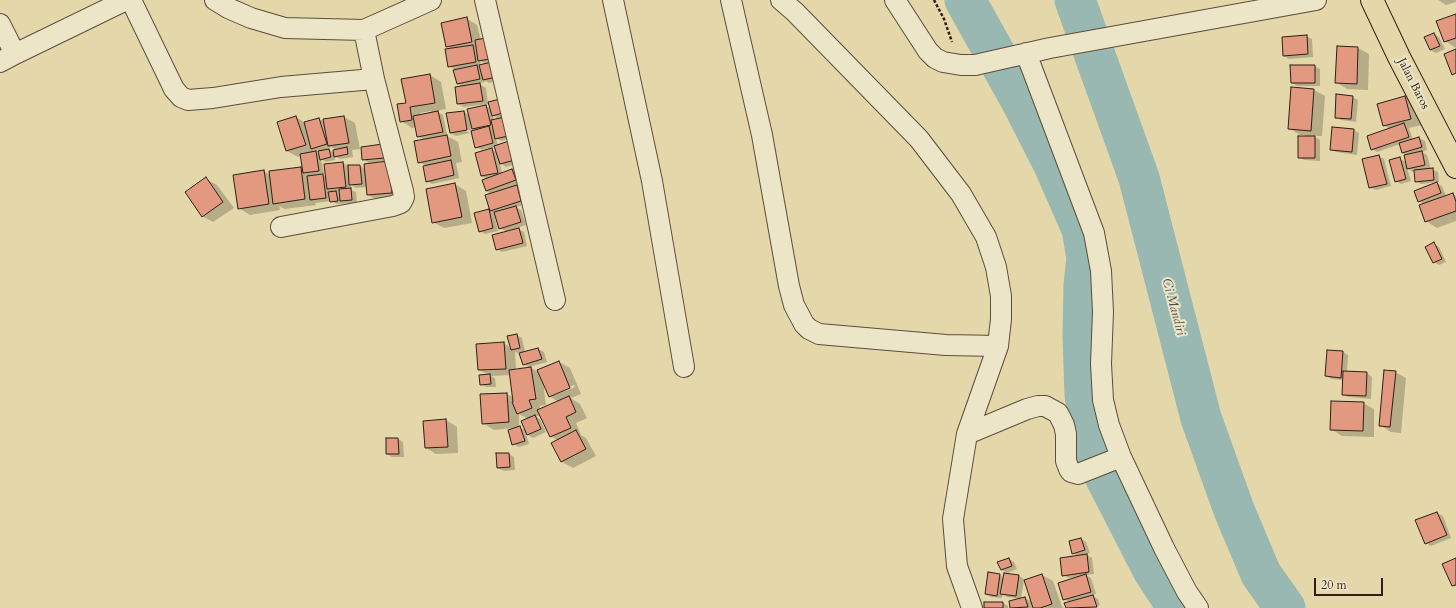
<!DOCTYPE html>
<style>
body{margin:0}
#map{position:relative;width:1456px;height:608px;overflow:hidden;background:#e4d7aa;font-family:Cardo,serif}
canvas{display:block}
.scale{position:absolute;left:1314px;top:578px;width:69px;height:18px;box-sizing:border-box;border:2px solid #2d1f17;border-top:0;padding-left:5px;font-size:12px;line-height:14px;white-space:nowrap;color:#2d1f17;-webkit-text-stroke:3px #ede5c8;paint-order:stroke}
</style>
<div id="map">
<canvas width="1456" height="608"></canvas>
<div class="scale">20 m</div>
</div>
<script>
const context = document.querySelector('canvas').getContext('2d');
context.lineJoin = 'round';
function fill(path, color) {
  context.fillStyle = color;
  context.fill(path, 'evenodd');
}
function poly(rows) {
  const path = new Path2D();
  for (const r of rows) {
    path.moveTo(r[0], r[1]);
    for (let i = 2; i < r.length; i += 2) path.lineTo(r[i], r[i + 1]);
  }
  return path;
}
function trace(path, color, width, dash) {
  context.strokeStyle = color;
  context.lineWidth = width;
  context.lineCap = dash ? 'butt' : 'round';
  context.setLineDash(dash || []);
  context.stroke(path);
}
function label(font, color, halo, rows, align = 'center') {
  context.font = font + ' Cardo,serif';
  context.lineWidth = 4;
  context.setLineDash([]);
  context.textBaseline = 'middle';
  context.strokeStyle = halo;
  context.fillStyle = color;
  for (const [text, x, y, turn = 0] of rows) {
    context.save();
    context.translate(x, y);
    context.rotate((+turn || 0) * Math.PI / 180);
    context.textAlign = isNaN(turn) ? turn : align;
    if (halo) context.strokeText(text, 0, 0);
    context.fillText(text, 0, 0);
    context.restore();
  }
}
fill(poly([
 [1438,0,1456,0,1456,2,1446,5],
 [1456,15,1456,48,1445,41],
 [466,18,477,25,481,40,501,80,489,83,484,80,485,82,478,83,486,88,488,104,464,107,458,104,463,87,458,84,456,70,449,66,452,49,447,46],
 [480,61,486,64,481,66],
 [1434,34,1439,37,1445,49,1436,53,1430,50],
 [1306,36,1312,39,1313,57,1289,59,1284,56],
 [1338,47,1358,48,1369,54,1368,90,1347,89,1336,82],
 [1314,66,1320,69,1320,86,1297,86,1292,83],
 [430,75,441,82,446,109,436,111,443,115,447,134,445,135,458,142,462,162,456,163,459,178,432,184,427,181,427,166,419,162,425,140,417,136,416,127,412,128,401,121,407,104],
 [431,111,431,113,421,115,420,113],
 [1314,90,1325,96,1322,136,1313,136,1320,140,1320,161,1304,160,1299,157,1305,135,1300,135,1289,128],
 [1352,97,1358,100,1356,122,1341,120,1336,117],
 [1405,97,1416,104,1422,125,1409,128,1413,140,1419,138,1425,141,1427,150,1422,152,1427,155,1431,169,1438,172,1439,182,1421,184,1416,181,1415,171,1413,172,1407,168,1411,181,1401,184,1396,181,1400,159,1406,162,1407,155,1403,153,1400,144,1377,152,1372,149,1390,129,1384,125],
 [499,100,513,138,501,141,496,138,498,146,520,163,506,167,500,163,502,174,512,170,518,173,521,183,515,185,522,190,526,204,516,207,521,210,526,225,517,228,524,232,527,246,502,252,497,249,507,232,500,228,497,218,495,218,498,231,485,234,480,231,475,213,490,210,492,194,486,191,487,179,481,176,488,148,482,150,476,147,473,132,463,127,462,129,470,133,456,136,450,133,464,112,469,115,486,106,491,109],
 [493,115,500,120,494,121],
 [487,121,493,125,493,127,486,123],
 [471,128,476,131,472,132],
 [495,147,497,153,489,148],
 [296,117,305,123,319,119,325,122,344,117,355,123,360,149,352,150,353,157,340,159,335,156,335,160,326,162,321,159,324,173,321,174,327,177,343,163,348,166,360,166,365,169,388,163,402,199,379,201,368,195,367,187,356,188,351,185,351,190,356,192,357,203,337,204,331,201,315,203,316,205,285,209,279,206,280,210,250,215,239,208,264,171,270,175,300,168,304,170,301,156,298,157,287,151,278,123],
 [331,147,337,150,334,153,327,148],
 [316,150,319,151,320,155,314,152,316,151],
 [1333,128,1354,130,1359,133,1357,155,1336,152,1331,149],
 [362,148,390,160,369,163,363,159],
 [1379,156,1384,159,1391,186,1376,190,1370,187],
 [206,179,217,185,234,208,213,222,202,216],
 [1436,183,1442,186,1446,196,1453,194,1456,196,1456,221,1437,228,1426,221,1424,204,1419,201],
 [455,184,466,191,472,223,444,228,433,222],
 [1434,244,1439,247,1446,262,1439,265,1434,262],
 [517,335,522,338,525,352,538,349,544,352,547,362,529,367,540,373,559,362,570,368,581,394,571,398,580,404,587,418,576,423,581,435,586,438,596,456,573,468,562,462,553,443,558,441,551,436,540,415,536,417,540,419,546,432,533,438,526,434,529,444,519,447,513,444,513,428,494,430,483,423,507,394,514,398,511,375,491,376,495,378,496,387,486,387,481,384,489,375,479,370,504,343,511,348],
 [515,351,517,353,520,352,524,364,530,368,516,370],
 [543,382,549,396,559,402,541,410,539,406,546,405],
 [574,385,575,387,555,395,555,393],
 [519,414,528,419,527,431,519,427],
 [1343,352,1348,355,1347,372,1367,373,1372,377,1371,399,1348,397,1343,394,1343,380,1332,379,1326,376],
 [1395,372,1406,378,1401,433,1391,432,1380,425],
 [1363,403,1374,409,1374,437,1342,436,1331,429],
 [446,420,457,427,458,453,436,454,425,447],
 [398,439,403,442,404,457,392,457,387,454],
 [497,454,509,454,514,457,515,470,504,471,498,468],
 [1437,513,1443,516,1451,538,1431,546,1426,543],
 [1081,539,1086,542,1090,553,1085,554,1092,558,1094,574,1086,575,1091,578,1096,594,1092,595,1098,599,1100,605,1091,608,1067,608,1066,604,1070,602,1064,599,1077,578,1077,577,1069,578,1063,575,1078,556,1073,553],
 [1009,559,1014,562,1017,569,1007,573,1002,570],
 [1004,574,1019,576,1024,579,1021,599,1025,598,1032,602,1042,575,1053,581,1062,607,1064,608,1034,608,1032,603,1031,603,1032,608,1011,608,1010,602,1021,599,1007,597,1003,594,1002,598,991,597,986,594,1000,575,1004,578],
 [1003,603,1008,606,1008,608,985,608]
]), '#0003');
trace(poly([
 [965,0,1022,102,1054,165,1082,229,1087,258,1084,285,1083,336,1085,395,1093,453,1153,570,1178,608],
 [1075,0,1139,178,1201,418,1234,510,1261,574,1285,608]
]), '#98b8b1', 41);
const building = poly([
 [1456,14,1456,38,1444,42,1436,21,1456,14],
 [467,17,472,42,446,47,441,23,467,17],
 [1434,33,1440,46,1430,50,1424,37,1434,33],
 [1307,35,1308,54,1283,56,1282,37,1307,35],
 [486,38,490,59,478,61,475,40,486,38],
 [473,45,476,62,448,67,445,49,473,45],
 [1337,46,1358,47,1357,84,1335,83,1337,46],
 [1456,49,1456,73,1452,75,1444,54,1456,49],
 [492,62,496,77,483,80,479,65,492,62],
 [477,65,480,79,457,84,453,70,477,65],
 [1290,65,1315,65,1315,83,1291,83,1290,65],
 [430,74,435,103,410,107,412,120,400,122,397,104,406,103,401,79,430,74],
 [480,83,483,101,457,104,455,87,480,83],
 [1291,87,1314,89,1311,131,1288,129,1291,87],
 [1336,94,1353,96,1351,119,1335,118,1336,94],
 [1405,96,1411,119,1383,126,1377,104,1405,96],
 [500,99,503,113,492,116,488,102,500,99],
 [486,105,491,125,472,129,467,109,486,105],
 [438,111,443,132,417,137,413,116,438,111],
 [464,111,467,130,450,133,446,113,464,111],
 [296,116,306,145,286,151,277,122,296,116],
 [344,116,349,143,328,146,323,119,344,116],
 [505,117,508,136,495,139,491,120,505,117],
 [319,118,327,144,311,149,304,122,319,118],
 [1404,123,1409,137,1371,150,1367,136,1404,123],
 [489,126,493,143,475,148,471,131,489,126],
 [1332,127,1354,129,1352,152,1330,150,1332,127],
 [447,135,451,156,418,163,414,141,447,135],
 [1298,136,1315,136,1315,158,1298,158,1298,136],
 [1419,137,1422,147,1402,153,1399,143,1419,137],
 [509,141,515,160,500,164,494,146,509,141],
 [383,144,385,158,362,160,361,147,383,144],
 [347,147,348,154,334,157,333,150,347,147],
 [492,148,498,173,481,176,475,153,492,148],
 [329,149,331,157,320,160,318,151,329,149],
 [316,151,319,171,303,173,300,154,316,151],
 [1422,151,1425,165,1407,169,1404,155,1422,151],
 [1379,155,1387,184,1369,188,1362,159,1379,155],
 [1400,157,1406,179,1395,182,1389,160,1400,157],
 [451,160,454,175,426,182,423,166,451,160],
 [388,161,392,193,367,195,364,164,388,161],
 [343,162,346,187,327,189,324,164,343,162],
 [348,165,360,165,362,184,349,185,348,165],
 [301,167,305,199,273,204,269,171,301,167],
 [1433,168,1434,180,1415,182,1414,170,1433,168],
 [512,169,516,180,486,191,482,180,512,169],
 [264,170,269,204,238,209,233,175,264,170],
 [323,174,326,198,310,200,307,176,323,174],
 [206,177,223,202,202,217,185,192,206,177],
 [1437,182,1441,193,1418,202,1414,191,1437,182],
 [455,183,462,217,432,223,426,189,455,183],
 [517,185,521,201,490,211,485,195,517,185],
 [351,188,352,200,340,201,339,189,351,188],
 [336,191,338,201,330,202,328,192,336,191],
 [1453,193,1456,202,1456,211,1425,222,1419,205,1453,193],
 [516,206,521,222,499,229,494,212,516,206],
 [489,209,493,228,479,232,474,213,489,209],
 [519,228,523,243,496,250,492,235,519,228],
 [1434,242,1442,259,1433,263,1425,247,1434,242],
 [517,334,520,348,511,350,507,336,517,334],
 [504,342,506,369,478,370,476,344,504,342],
 [538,348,542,359,523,365,519,353,538,348],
 [1327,350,1343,351,1341,378,1325,376,1327,350],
 [559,361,570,388,549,397,537,370,559,361],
 [531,367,536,399,529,400,532,408,517,414,512,402,513,402,509,370,531,367],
 [1384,370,1396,371,1390,427,1379,426,1384,370],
 [1343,371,1367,372,1366,396,1342,395,1343,371],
 [490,374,491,384,480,385,479,375,490,374],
 [507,393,509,422,482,424,480,394,507,393],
 [569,396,576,412,566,417,571,428,550,437,537,410,569,396],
 [1331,401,1364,402,1363,431,1330,430,1331,401],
 [535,415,541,429,527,435,521,421,535,415],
 [446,419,448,447,425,448,423,421,446,419],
 [520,426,525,441,512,445,508,430,520,426],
 [576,430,586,449,561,462,551,443,576,430],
 [386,438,398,438,399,454,386,454,386,438],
 [496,453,509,453,510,467,497,468,496,453],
 [1437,512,1447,535,1425,544,1415,520,1437,512],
 [1081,538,1085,550,1072,554,1069,541,1081,538],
 [1087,554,1089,572,1062,576,1060,558,1087,554],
 [1009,558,1012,566,1001,570,997,562,1009,558],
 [1456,558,1456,585,1452,586,1442,564,1456,558],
 [988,572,1000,574,997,596,985,594,988,572],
 [1004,573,1019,575,1016,596,1000,594,1004,573],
 [1042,574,1052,604,1040,608,1033,608,1024,580,1042,574],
 [1086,574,1091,592,1063,600,1058,583,1086,574],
 [1093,595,1097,607,1066,608,1064,603,1093,595],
 [1025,597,1028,607,1010,608,1009,601,1025,597],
 [984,602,1003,602,1003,608,984,608,984,602]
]);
fill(building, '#e39880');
trace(building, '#2d1f17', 1);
const street = poly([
 [131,0,174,89,181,97,188,100,213,98,281,87,374,79],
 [215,0,228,8,251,18,285,28,364,30],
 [485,0,555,300],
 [613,0,652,181,684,367],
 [731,0,762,135,789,286,794,305,804,324,809,329,819,334,946,345,998,346],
 [781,0,795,12,919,139,961,194,986,237,996,267,1001,296,1001,319,998,346,967,434,953,519,957,566,972,608],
 [895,0,928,51,935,58,943,62,961,65,975,65,1050,48,1316,0],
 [0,24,15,54,126,0],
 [1026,53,1094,233,1101,271,1103,312,1101,364,1103,400,1109,425,1121,457,1164,548,1187,592,1198,608],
 [0,62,15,54],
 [281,227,393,206,401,203,404,197,403,191,374,79,364,30,431,0],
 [967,434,1027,409,1038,406,1045,406,1058,413,1064,425,1066,434,1066,461,1069,469,1071,472,1078,474,1121,457]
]);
const primary = poly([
 [1372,0,1399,57,1456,167]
]);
trace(street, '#5b4d3c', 22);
trace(primary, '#2d1f17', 24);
trace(poly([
 [934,0,944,19,952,42]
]), '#2d1f17', 2.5, [3, 2]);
trace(street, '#ede5c8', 20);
trace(primary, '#e4d7aa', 22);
label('12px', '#2d1f17', '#ede5c8', [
 ["Jalan Baros",1413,84,63]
]);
label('italic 13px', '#4d4d45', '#ede5c8', [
 ["Ci Mandiri",1173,307,75]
]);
</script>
